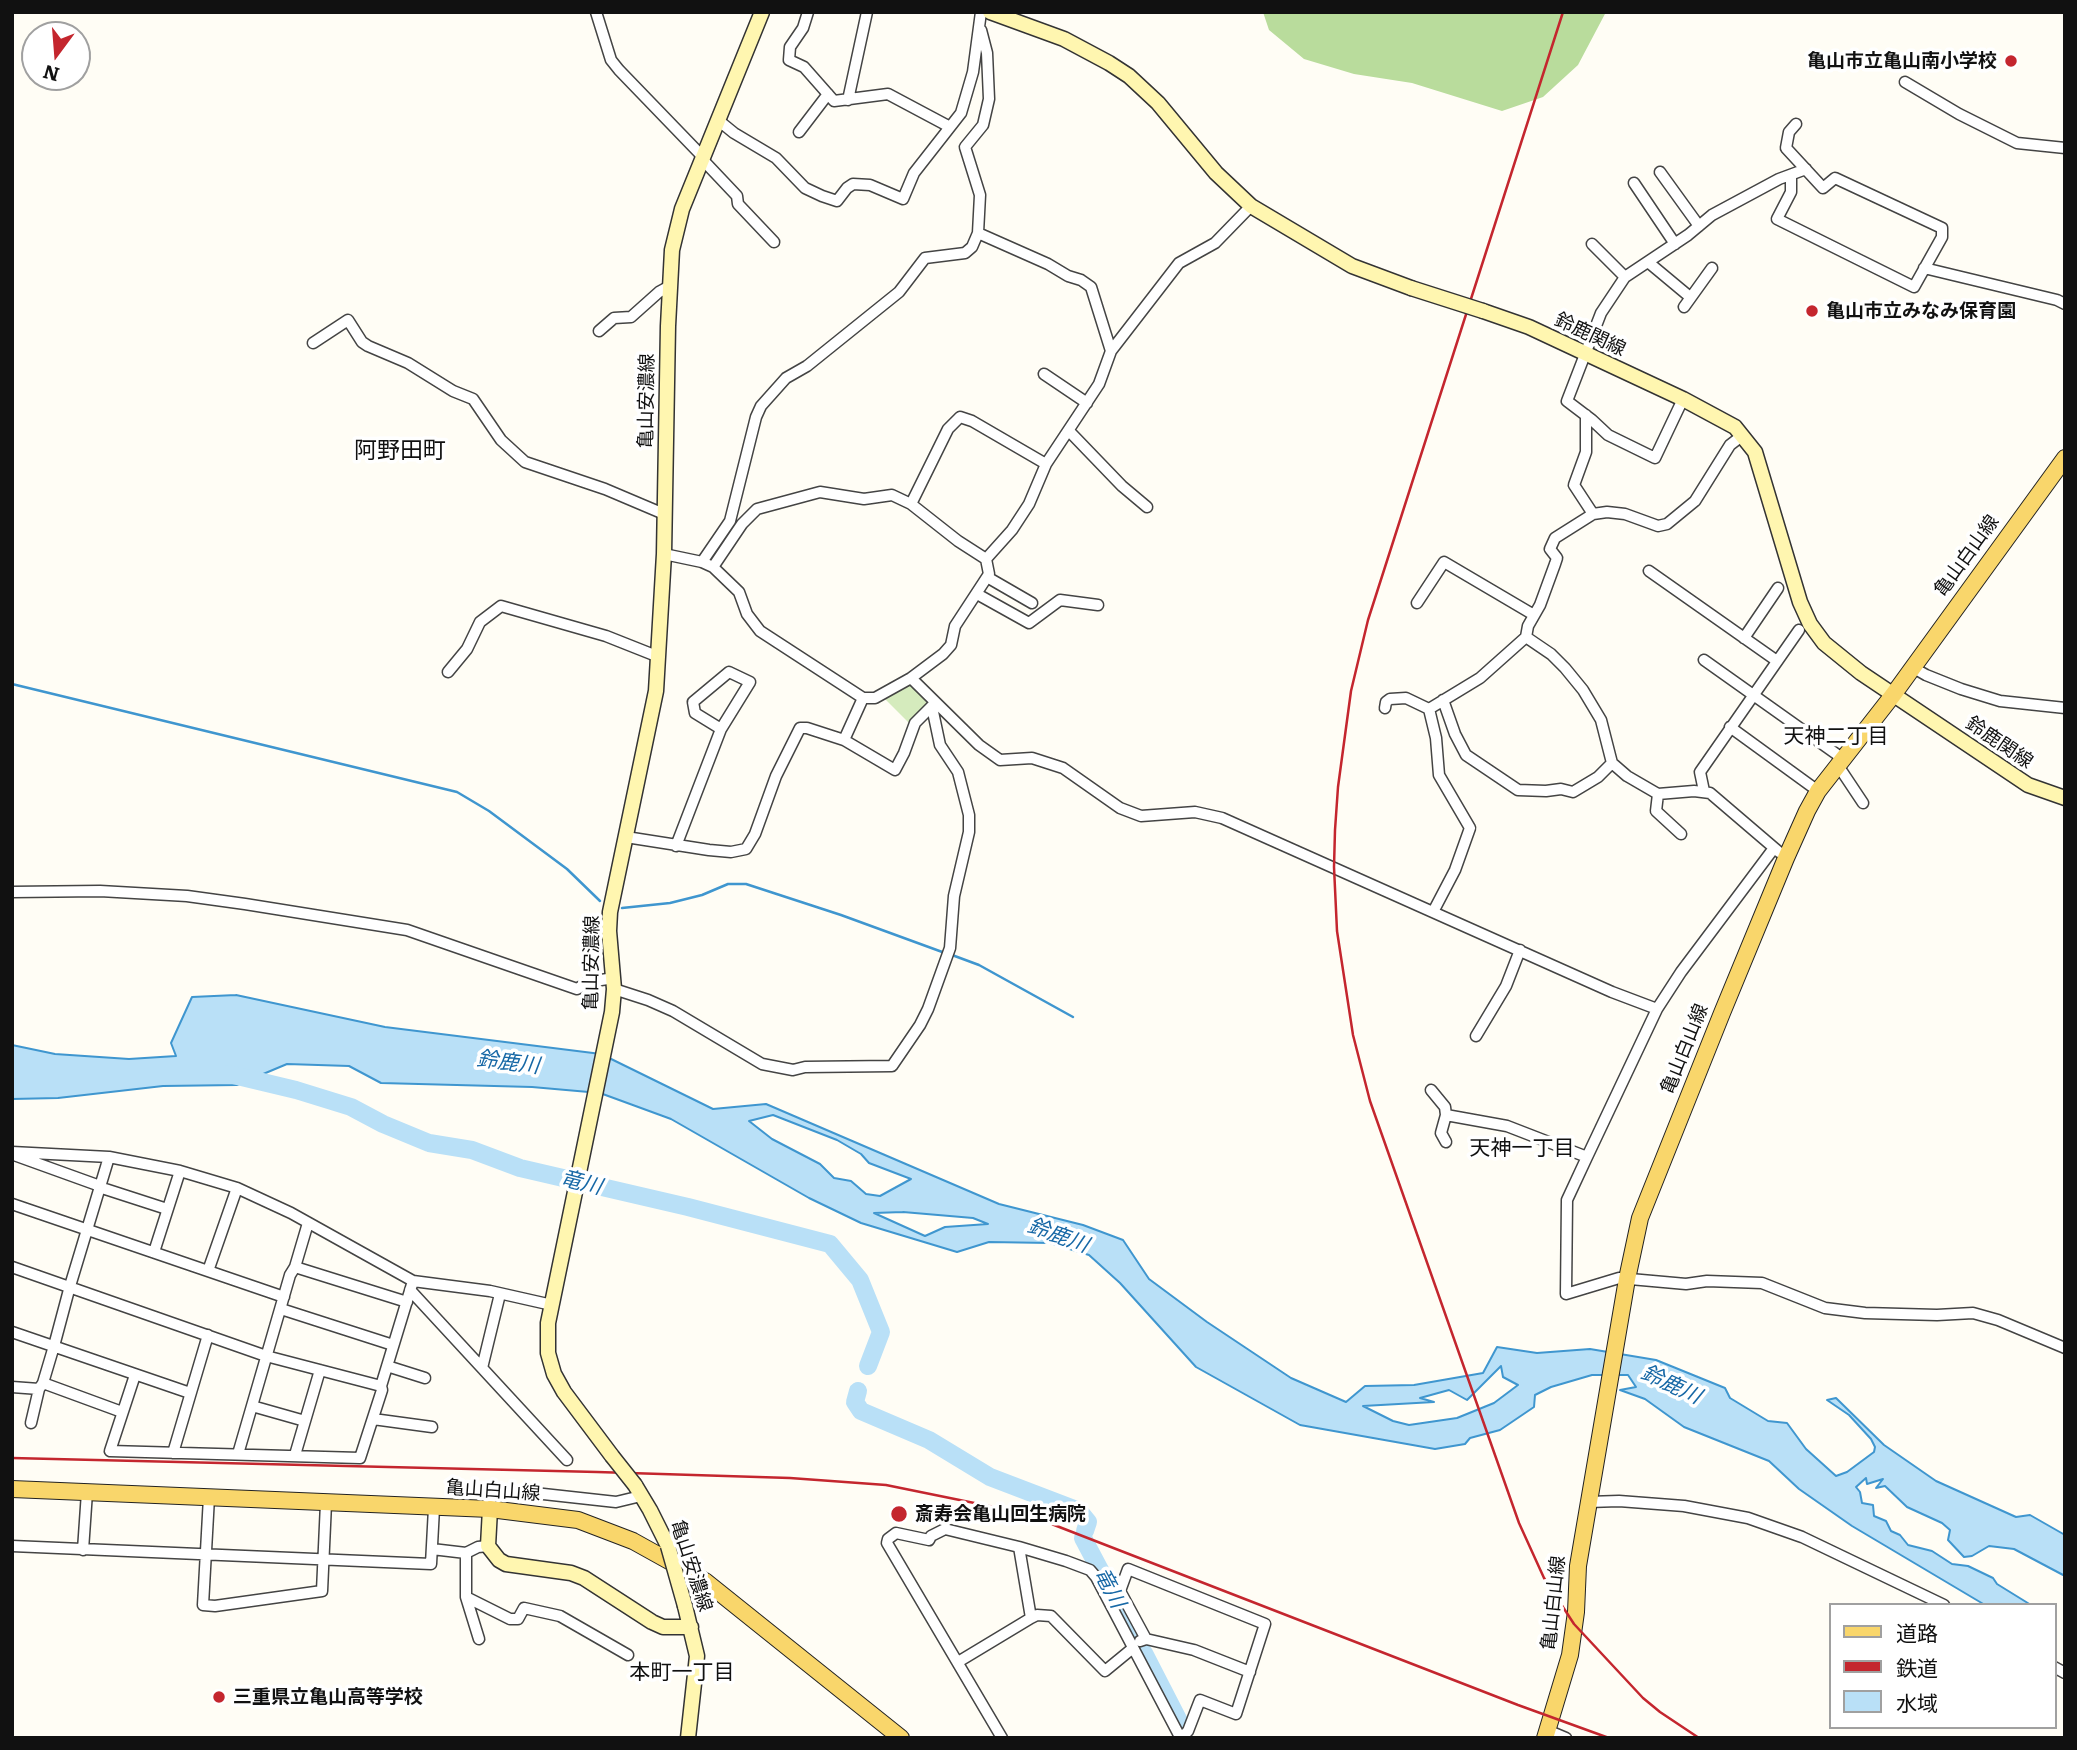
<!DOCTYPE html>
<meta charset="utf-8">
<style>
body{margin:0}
#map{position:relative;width:2077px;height:1750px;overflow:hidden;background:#fffdf5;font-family:Literata,"Noto Sans JP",serif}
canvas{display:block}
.frame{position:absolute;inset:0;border:14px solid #111;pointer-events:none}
.legend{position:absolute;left:1829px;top:1603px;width:228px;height:126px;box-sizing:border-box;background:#fff;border:2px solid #a0a0a0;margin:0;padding:9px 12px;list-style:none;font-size:21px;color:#111}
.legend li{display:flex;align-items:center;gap:14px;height:35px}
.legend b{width:35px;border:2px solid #a0a0a0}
.north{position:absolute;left:21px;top:21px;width:70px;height:70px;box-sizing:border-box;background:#fff;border:2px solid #a0a0a0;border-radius:50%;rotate:196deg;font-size:19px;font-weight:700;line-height:28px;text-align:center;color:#111}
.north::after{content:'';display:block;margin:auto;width:24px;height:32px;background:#c4262e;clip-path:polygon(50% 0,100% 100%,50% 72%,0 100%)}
</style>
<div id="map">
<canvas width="2077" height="1750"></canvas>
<div class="frame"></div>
<ul class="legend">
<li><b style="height:9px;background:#f9d66b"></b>道路</li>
<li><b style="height:9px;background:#c4262e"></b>鉄道</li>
<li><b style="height:19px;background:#b9e0f7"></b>水域</li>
</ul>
<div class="north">N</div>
</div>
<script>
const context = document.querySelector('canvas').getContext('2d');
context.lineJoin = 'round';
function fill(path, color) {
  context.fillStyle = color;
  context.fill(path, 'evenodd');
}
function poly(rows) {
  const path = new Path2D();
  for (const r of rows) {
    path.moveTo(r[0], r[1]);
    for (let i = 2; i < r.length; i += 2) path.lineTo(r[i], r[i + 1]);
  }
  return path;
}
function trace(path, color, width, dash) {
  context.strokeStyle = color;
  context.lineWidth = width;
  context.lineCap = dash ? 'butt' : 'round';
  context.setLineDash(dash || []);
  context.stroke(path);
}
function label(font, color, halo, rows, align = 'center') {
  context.font = font + ' Literata,"Noto Sans JP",serif';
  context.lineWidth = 7;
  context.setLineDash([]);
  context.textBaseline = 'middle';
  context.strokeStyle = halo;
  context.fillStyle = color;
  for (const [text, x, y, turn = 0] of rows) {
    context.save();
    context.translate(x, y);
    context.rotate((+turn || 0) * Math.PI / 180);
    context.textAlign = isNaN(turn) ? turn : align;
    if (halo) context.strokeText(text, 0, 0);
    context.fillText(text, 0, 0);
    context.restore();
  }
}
fill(poly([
 [911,684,924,698,928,706,909,723,883,697]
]), '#d5ebbd');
fill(poly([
 [1263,12,1606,12,1578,65,1543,97,1502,111,1412,83,1354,74,1304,59,1269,30]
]), '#b9dc9c');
const water = poly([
 [236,995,385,1027,601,1054,713,1109,766,1104,999,1204,1083,1225,1123,1240,1149,1279,1207,1322,1291,1378,1346,1402,1365,1386,1414,1385,1483,1373,1497,1347,1537,1353,1590,1349,1656,1360,1725,1388,1730,1398,1768,1421,1787,1423,1806,1449,1836,1476,1847,1472,1874,1452,1875,1447,1871,1439,1849,1415,1827,1400,1836,1398,1884,1445,1936,1481,2016,1517,2030,1515,2065,1535,2065,1576,2014,1549,1989,1546,1972,1556,1964,1557,1948,1540,1950,1530,1942,1523,1907,1507,1885,1486,1876,1488,1883,1479,1867,1484,1866,1478,1856,1487,1860,1492,1862,1503,1873,1505,1874,1516,1886,1521,1891,1531,1900,1535,1908,1545,1932,1551,1952,1564,1968,1566,1993,1578,1997,1584,2031,1605,1985,1605,1852,1526,1799,1489,1769,1461,1684,1427,1645,1399,1620,1390,1636,1387,1628,1375,1592,1375,1551,1387,1535,1395,1534,1407,1500,1430,1470,1438,1465,1444,1435,1449,1300,1425,1196,1367,1120,1283,1089,1255,1050,1243,989,1242,957,1252,861,1223,809,1198,671,1119,600,1093,532,1087,381,1083,349,1066,287,1064,237,1085,163,1086,58,1098,12,1099,12,1045,55,1054,129,1059,176,1056,171,1043,192,997,236,995],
 [773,1115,837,1140,861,1154,869,1163,911,1179,880,1196,866,1194,851,1181,834,1178,820,1164,772,1139,749,1121,773,1115],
 [903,1212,973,1218,988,1224,945,1227,925,1236,874,1213,903,1212],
 [1501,1366,1503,1377,1518,1385,1494,1403,1457,1418,1409,1425,1393,1421,1363,1406,1434,1402,1420,1398,1449,1390,1467,1400,1501,1366]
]);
fill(water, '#b9e0f7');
trace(water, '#3f96cf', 2);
trace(poly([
 [12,684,457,792,489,811,567,869,600,901],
 [622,908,670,903,702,895,728,884,746,884,841,915,945,953],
 [952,955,979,965,1073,1017]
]), '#3f96cf', 2.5);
trace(poly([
 [229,1074,296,1090,351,1107,383,1124,429,1143,472,1150,520,1168,688,1207,830,1244,860,1280,881,1332,868,1366],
 [858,1391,855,1402,861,1411,929,1440,990,1477,1079,1511,1088,1522,1085,1531],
 [1083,1538,1136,1638],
 [1144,1653,1180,1723]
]), '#b9e0f7', 18);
const street = poly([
 [596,12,611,60,619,70,703,157],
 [808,12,803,28,790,47,789,60,804,67,834,101,888,94,950,127],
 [1905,82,1959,114,2017,143,2065,148],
 [848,100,867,12],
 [718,120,734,133,776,158,805,188,822,196,837,201,847,188,853,184,870,185,903,199,914,173,961,113,973,72,981,12],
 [799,132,828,94],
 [702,159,737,196,738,204,774,242],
 [1660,172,1699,226],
 [1791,175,1791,192,1777,219,1914,287,1942,237,1942,228,1835,178,1823,188,1786,148,1789,132,1796,124],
 [1634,183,1675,244],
 [978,233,980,195,965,147,983,125,989,99,987,53,981,30],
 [1592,244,1625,277],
 [1648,262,1690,297],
 [1924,268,2057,300,2065,304],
 [1684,307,1712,268],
 [599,331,614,318,631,317,659,292,670,286],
 [313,343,348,320,362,342,368,346,408,363,453,391,473,399,501,440,525,462,605,489,664,514],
 [1044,374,1087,403],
 [1683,399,1655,458,1608,435,1592,420,1567,401,1601,313,1625,277,1688,235,1712,215,1779,179,1806,169],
 [1586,415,1586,452,1574,485,1593,514],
 [1069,431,1122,486,1147,507],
 [911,504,948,429,960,417,972,421,1046,464],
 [664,554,702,562,713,567,739,592,747,614,760,631,863,698,875,698,911,678,943,654,951,645,955,626,989,574,986,559,1012,530,1029,504,1046,464,1099,384,1111,351,1179,263,1215,243,1251,206],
 [702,562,730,521,756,417,761,406,786,378,807,366,899,292,925,258,965,253,972,247,978,233,1048,264,1068,276,1081,280,1091,287,1111,351],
 [713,567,742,524,757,509,820,492,864,499,892,495,911,504,958,541,986,559],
 [1649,571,1777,661],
 [987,577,1032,603],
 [977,594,1029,623,1060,600,1098,605],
 [1417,603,1444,562,1534,615],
 [1526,637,1551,654,1565,668,1583,690,1601,720,1612,763,1627,776,1658,794,1694,791,1710,793,1779,852],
 [1744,638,1778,588],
 [1704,660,1842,758],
 [1912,667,1926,675,1961,689,2000,701,2065,708],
 [448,672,467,649,480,622,501,606,606,636,659,657],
 [911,678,979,745,1000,760,1032,758,1063,768,1120,808,1141,816,1195,812,1222,818,1612,992,1657,1009],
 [1443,700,1455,734,1466,755,1518,790,1546,791,1561,789,1573,792,1598,777,1612,763],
 [1385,708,1386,702,1390,699,1406,698,1429,709],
 [1730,727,1818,791],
 [844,740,895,770,904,753,915,723,935,703],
 [1837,764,1863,803],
 [1704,791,1700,772,1799,630],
 [1658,794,1656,811,1681,834],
 [626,837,709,850,731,852,746,849,755,834,776,776,800,728,807,728,844,740,863,698],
 [676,846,721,729,750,682,729,672,693,702,695,713,721,729],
 [1774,848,1681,972,1657,1009,1587,1157,1567,1200,1566,1294,1619,1278,1686,1284,1707,1281,1762,1283,1825,1308,1865,1313,1937,1315,1973,1313,1998,1320,2065,1348],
 [12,892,100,891,187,896,245,904,407,930,577,989,588,982,614,978],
 [1433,912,1455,870,1470,828,1439,775,1436,738,1429,709,1480,678,1526,637,1528,626,1540,605,1555,564,1557,558,1550,549,1555,538,1593,514,1607,512,1625,514,1658,526,1667,524,1695,501,1730,445,1743,435],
 [614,989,648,1000,673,1011,762,1064,793,1070,805,1067,892,1066,920,1025,928,1009,950,948,954,896,969,832,969,815,958,772,940,745,932,707],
 [1476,1036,1506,986,1520,950],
 [1431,1090,1445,1107,1446,1115,1441,1133,1446,1142],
 [1446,1115,1507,1126,1587,1157],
 [12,1152,109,1157,180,1171,237,1188,291,1213,413,1281,490,1291,552,1305],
 [14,1155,100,1186],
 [99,1187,167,1209],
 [12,1204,284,1297],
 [154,1252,180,1171],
 [12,1267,266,1356,381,1386],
 [295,1267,407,1302],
 [208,1271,237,1188],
 [410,1290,567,1460],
 [281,1309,393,1345],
 [12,1332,190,1393],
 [387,1366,425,1378],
 [482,1368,500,1294],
 [135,1375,110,1451,360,1458,382,1390,381,1386,413,1281],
 [43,1383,122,1412],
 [12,1387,39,1389],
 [252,1406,305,1421],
 [373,1419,432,1427],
 [31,1423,39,1389,43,1383,54,1346,70,1286,109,1157],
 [173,1453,208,1335],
 [238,1454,290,1275,295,1267,308,1223],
 [295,1455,320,1370],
 [209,1497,203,1605,215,1606,322,1591,326,1503],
 [1588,1502,1619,1501,1684,1506,1748,1518,1802,1537,1944,1605],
 [490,1509,491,1493,498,1489,616,1502,641,1496],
 [12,1546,431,1564,434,1508],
 [432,1549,466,1553],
 [83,1550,87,1492],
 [466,1597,510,1619,518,1619,524,1608,560,1616,628,1655],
 [1031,1618,1037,1615,1051,1616,1105,1671,1133,1648],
 [479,1639,466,1597,466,1553,478,1547,488,1546],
 [1146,1639,1120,1591,1128,1569,1265,1624,1236,1714,1200,1700,1188,1731,1181,1738],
 [1140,1641,1146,1639,1194,1650,1250,1672],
 [958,1662,1031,1618,1019,1547,1066,1561,1090,1570,1096,1577,1180,1737],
 [2054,1667,2065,1673],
 [1547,1730,1566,1738],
 [1002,1738,887,1543,888,1539,896,1533,929,1540,931,1536,945,1529,1019,1547]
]);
const secondary = poly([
 [990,12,1064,39,1109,63,1129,76,1158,103,1216,173,1251,206,1352,266,1411,288],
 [1483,311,1529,327,1683,399,1735,427,1755,452,1800,602,1810,624,1824,643,1861,673,2028,785,2065,798],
 [612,1456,564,1392,554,1374,548,1353,548,1323,612,1012,614,989,609,931,610,912,656,691,664,554,668,326,672,250,682,209,762,12],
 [635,1485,650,1510,668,1546],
 [490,1509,488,1546,499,1560,506,1564,571,1573,584,1578,652,1622,663,1627,691,1627],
 [685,1606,697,1656,688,1738]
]);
const primary = poly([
 [12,1489,490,1509,578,1520,633,1541,705,1581,901,1738],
 [1545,1738,1570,1655,1576,1612,1578,1566,1627,1279,1640,1218,1722,1013,1786,858,1807,811,1818,791,1893,695,2065,458]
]);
trace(street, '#444', 13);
trace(secondary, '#333', 17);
trace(primary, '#222', 18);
trace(street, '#fff', 10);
trace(secondary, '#fff6b0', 14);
trace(primary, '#f9d66b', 16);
trace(poly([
 [1563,12,1368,620,1351,691,1338,787,1335,830,1334,867,1337,931,1353,1035,1370,1101,1519,1523,1544,1578,1574,1624,1643,1698,1660,1712,1699,1738],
 [12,1458,597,1472,790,1478,886,1485,994,1507,1049,1523,1518,1705,1609,1738]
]), '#c4262e', 2.5);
const secondaryBridge = poly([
 [1411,288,1483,311],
 [612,1456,635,1485],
 [668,1546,685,1606]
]);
trace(secondaryBridge, '#333', 17, []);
trace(secondaryBridge, '#fff6b0', 14);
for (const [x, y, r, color] of [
 [2011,61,7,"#c4262e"],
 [1812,311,7,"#c4262e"],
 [899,1514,9,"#c4262e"],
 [219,1697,7,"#c4262e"]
]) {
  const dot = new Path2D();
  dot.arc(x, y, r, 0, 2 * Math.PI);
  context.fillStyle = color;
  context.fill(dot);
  trace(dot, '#fff', 2.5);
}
label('bold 19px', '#111', '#fff', [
 ["亀山市立亀山南小学校",1997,61,"right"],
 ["亀山市立みなみ保育園",1826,311],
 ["斎寿会亀山回生病院",915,1514],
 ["三重県立亀山高等学校",233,1697]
], 'left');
label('19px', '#111', '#fff', [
 ["鈴鹿関線",1590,335,25],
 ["亀山安濃線",647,401,-89],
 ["亀山白山線",1967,556,-54],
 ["鈴鹿関線",1999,743,34],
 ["亀山安濃線",592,963,-89],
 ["亀山白山線",1685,1049,-68],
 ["亀山白山線",493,1491,4],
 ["亀山安濃線",691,1566,72],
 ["亀山白山線",1554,1603,-84]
]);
label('21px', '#111', '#fff', [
 ["天神二丁目",1836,737],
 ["天神一丁目",1522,1149],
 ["本町一丁目",682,1673]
]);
label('italic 21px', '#1768a6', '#fff', [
 ["鈴鹿川",508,1063,7],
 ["竜川",581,1183,14],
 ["鈴鹿川",1058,1236,20],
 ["鈴鹿川",1671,1385,25],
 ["竜川",1109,1588,62]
]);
label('23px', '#111', '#fff', [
 ["阿野田町",400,451]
]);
</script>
